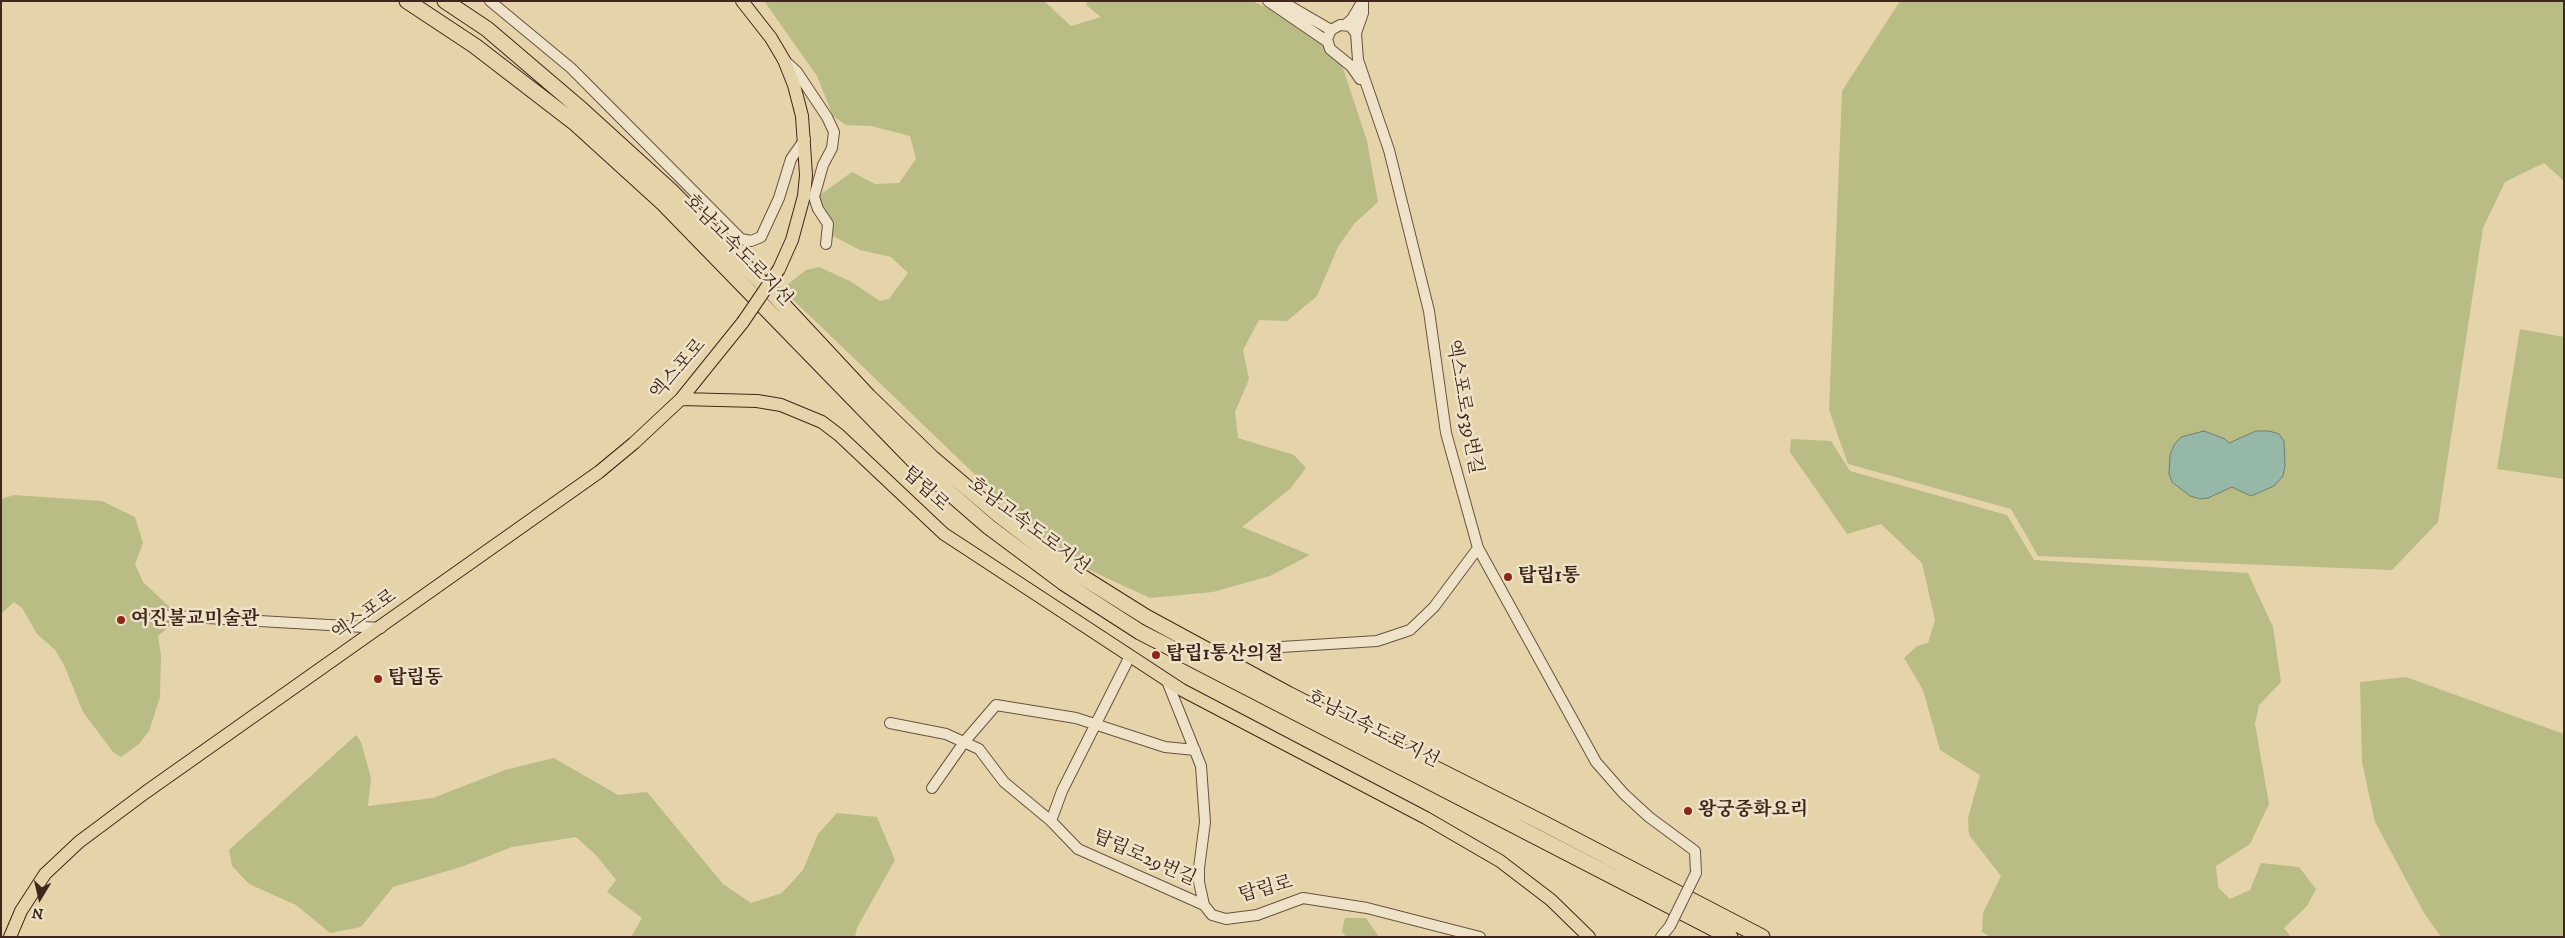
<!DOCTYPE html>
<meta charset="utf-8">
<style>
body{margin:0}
#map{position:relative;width:2565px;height:938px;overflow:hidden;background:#e5d4aa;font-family:"IM FELL DW Pica",serif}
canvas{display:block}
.frame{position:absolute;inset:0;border:2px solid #40261c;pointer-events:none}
.north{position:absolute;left:15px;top:873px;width:50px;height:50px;-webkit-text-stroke:4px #eee3c8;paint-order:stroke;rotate:189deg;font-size:14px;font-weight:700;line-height:20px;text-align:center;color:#40261c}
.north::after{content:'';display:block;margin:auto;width:18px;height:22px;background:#40261c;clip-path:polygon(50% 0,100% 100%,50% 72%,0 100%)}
</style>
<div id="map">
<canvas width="2565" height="938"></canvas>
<div class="frame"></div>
<div class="north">N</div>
</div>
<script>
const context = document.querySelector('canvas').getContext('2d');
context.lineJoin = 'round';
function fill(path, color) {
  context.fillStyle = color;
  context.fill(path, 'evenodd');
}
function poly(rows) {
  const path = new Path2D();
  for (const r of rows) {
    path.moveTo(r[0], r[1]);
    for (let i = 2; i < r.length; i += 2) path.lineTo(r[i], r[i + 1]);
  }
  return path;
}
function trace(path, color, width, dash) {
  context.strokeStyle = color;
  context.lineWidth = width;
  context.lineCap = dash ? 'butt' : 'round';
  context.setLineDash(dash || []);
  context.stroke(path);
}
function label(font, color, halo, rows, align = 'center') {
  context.font = font + ' "IM FELL DW Pica","Noto Serif KR",serif';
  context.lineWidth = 5;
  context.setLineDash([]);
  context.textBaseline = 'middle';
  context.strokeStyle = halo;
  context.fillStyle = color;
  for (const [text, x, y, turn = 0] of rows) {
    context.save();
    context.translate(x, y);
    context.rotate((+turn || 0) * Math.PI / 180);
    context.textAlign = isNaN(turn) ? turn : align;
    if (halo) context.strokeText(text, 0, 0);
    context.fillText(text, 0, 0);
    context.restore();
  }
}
fill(poly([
 [764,1,1044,1,1071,26,1101,17,1086,5,1088,1,1252,1,1276,12,1321,41,1326,51,1341,62,1367,141,1378,202,1354,224,1338,247,1317,296,1287,321,1259,320,1243,350,1249,379,1235,412,1238,438,1294,455,1306,468,1290,489,1242,527,1310,555,1270,576,1213,592,1150,598,1081,566,1021,521,991,490,782,289,806,270,819,267,850,281,880,301,889,299,908,273,891,257,860,250,827,233,817,197,852,172,875,184,899,183,916,159,910,136,871,126,846,125,833,116,817,76],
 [1900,1,2564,1,2564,181,2544,163,2505,182,2483,228,2438,522,2392,570,2038,556,2011,509,1848,464,1829,410,1842,91],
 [2520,329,2564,337,2564,479,2497,469],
 [1791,439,1831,441,1850,471,2007,515,2034,560,2248,573,2273,627,2281,682,2259,705,2255,724,2269,804,2250,844,2216,866,2218,887,2230,899,2250,890,2261,863,2299,867,2316,889,2307,906,2284,928,2291,937,1991,937,1982,932,1983,913,2001,876,1969,835,1968,818,1980,775,1940,750,1923,690,1904,658,1917,646,1928,643,1935,620,1922,563,1881,524,1847,534,1790,452],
 [14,495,102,501,135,517,143,543,135,564,143,582,174,611,173,623,158,636,161,655,160,697,149,731,139,744,121,757,113,752,83,712,64,665,55,650,37,634,22,608,14,602,1,614,1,499],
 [2406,677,2564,734,2564,937,2441,937,2424,913,2375,822,2362,762,2360,682],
 [356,735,361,742,371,778,368,806,433,798,505,770,554,758,618,795,647,792,723,884,751,903,782,893,803,870,818,834,837,813,877,817,895,860,857,928,855,937,631,937,642,918,607,892,616,880,596,855,576,837,512,847,464,866,393,887,361,927,330,933,296,905,249,884,232,866,229,850],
 [1345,918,1366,918,1379,937,1346,937,1342,931]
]), '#b9bc85');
const water = poly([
 [2204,431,2225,439,2229,443,2256,431,2269,431,2279,434,2284,441,2285,465,2283,476,2274,486,2251,496,2232,487,2208,498,2200,499,2190,496,2172,482,2169,474,2170,455,2174,445,2181,437,2204,431]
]);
fill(water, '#96b8a8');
trace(water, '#747e70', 1);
const minor = poly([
 [490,1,571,68,741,239,751,241,761,237,779,198,791,159,805,139],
 [1268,1,1328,42],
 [1281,1,1331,30],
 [1363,1,1363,13,1356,33,1358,60,1389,150,1429,311,1446,433,1478,548,1596,762,1624,794,1649,817,1695,851,1696,873],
 [1345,25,1352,19,1362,2],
 [1356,33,1350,26,1340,25,1331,30,1327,39,1330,49,1351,66,1360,79],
 [785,61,797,72,827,117,834,132,832,148,823,165,814,197,818,209,828,224,826,244],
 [155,615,381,628],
 [1281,647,1377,641,1410,630,1434,607,1478,548],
 [1167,681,1201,766,1205,822,1199,868,1199,882,1204,905,1212,915,1226,919,1257,915,1303,898,1367,908,1480,937],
 [890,723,946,734,979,749,1004,782,1051,821,1078,849,1204,905],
 [932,788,965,741,996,705,1076,718,1165,747,1195,750],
 [1051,821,1062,791,1130,656],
 [1661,937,1670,926]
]);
const major = poly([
 [742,1,771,38,784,60,794,85,802,116,806,175,804,196,792,240,779,269],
 [681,399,757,401,781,405,822,422,839,435,944,534,964,547,1182,690,1426,818,1500,861,1551,900,1589,937],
 [10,937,21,911,45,874,79,842,146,792,599,472,634,443,681,399,743,322]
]);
const highway = poly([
 [407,1,475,46,575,123,664,204,922,469,989,527,1064,583,1140,632,1730,937],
 [445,1,487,29,582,110,671,191,774,295,869,397,932,458,999,515,1071,570,1146,617,1288,694,1543,823,1762,937]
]);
trace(minor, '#695240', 12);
trace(major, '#40261c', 14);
trace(highway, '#40261c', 17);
trace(minor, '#eee3c8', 10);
trace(major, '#e5d4aa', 12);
trace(highway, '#e5d4aa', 15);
const minorBridge = poly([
 [1670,926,1696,873]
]);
const majorBridge = poly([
 [743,322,779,269]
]);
trace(minorBridge, '#695240', 12, []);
trace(majorBridge, '#40261c', 14, []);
trace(minorBridge, '#eee3c8', 10);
trace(majorBridge, '#e5d4aa', 12);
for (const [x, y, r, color] of [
 [1508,577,5,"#8f2418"],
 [121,620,5,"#8f2418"],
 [1156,655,5,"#8f2418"],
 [378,679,5,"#8f2418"],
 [1688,811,5,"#8f2418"]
]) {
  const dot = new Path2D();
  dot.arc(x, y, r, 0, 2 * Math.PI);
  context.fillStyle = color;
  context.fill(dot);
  trace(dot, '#eee3c8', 2);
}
label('19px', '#40261c', '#eee3c8', [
 ["호남고속도로지선",737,251,46],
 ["엑스포로",679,370,-49],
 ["엑스포로539번길",1463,407,80],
 ["탑립로",925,490,43],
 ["호남고속도로지선",1028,527,37],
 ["엑스포로",365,616,-35],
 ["호남고속도로지선",1372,730,27],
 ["탑립로29번길",1144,859,24],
 ["탑립로",1266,890,-15]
]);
label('bold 19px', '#40261c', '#eee3c8', [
 ["탑립1통",1518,577],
 ["여진불교미술관",131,620],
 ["탑립1통산의절",1166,655],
 ["탑립동",388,679],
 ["왕궁중화요리",1698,811]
], 'left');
</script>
